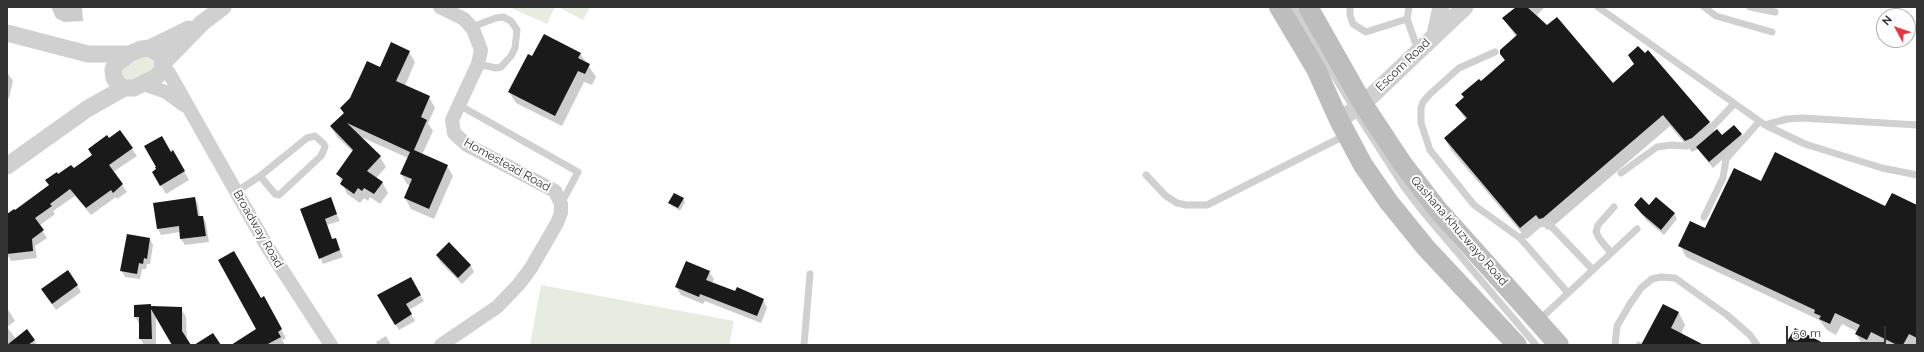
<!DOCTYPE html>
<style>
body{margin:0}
#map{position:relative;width:1924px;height:352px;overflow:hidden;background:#fff;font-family:Raleway,sans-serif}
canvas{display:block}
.frame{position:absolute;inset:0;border:8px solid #333;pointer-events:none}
.north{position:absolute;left:1876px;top:8px;width:40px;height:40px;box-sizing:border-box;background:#fff;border:1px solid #adadad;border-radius:50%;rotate:310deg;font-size:11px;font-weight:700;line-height:16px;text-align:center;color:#333}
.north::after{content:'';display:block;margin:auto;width:14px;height:18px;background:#e63946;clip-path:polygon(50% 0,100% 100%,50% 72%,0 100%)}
.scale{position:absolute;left:1786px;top:326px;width:100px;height:18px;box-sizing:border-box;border:2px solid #333;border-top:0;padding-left:5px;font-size:12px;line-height:14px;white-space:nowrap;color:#333;-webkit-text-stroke:3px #fff;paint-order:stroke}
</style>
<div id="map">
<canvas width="1924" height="352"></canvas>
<div class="frame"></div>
<div class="north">N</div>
<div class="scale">50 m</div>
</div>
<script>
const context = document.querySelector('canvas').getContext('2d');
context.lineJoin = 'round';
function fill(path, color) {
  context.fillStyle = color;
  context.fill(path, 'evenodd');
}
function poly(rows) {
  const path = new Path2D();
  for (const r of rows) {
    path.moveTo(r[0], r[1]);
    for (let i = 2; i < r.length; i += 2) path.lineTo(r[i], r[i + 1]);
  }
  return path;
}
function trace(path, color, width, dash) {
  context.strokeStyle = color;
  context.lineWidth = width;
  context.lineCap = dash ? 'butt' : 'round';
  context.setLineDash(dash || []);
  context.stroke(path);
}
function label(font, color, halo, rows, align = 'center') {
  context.font = font + ' Raleway,sans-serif';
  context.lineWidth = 4;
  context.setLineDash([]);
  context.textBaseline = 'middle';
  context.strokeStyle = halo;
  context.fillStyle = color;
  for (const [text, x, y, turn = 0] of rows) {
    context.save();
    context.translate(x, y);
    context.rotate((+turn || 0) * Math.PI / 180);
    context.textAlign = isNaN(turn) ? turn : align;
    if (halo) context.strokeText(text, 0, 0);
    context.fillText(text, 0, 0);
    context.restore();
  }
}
fill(poly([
 [509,7,555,7,547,24],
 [558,7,590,7,583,20],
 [145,54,157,61,147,79,121,81,121,66],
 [541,285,734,321,729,345,530,345]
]), '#e6ecdf');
fill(poly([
 [51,7,82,7,83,21,64,22,56,18],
 [1517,7,1545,7,1537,15,1547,26,1613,84,1635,65,1629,55,1709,122,1715,132,1722,137,1741,134,1744,140,1713,168,1698,149,1692,152,1670,126,1550,229,1547,230,1543,225,1527,239,1451,150,1445,139,1466,120,1456,105,1505,62,1501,54,1516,37,1504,19],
 [409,52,415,62,405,86,429,97,435,108,428,123,433,131,422,155,447,166,453,176,434,219,411,209,405,198,410,186,407,184,401,174,408,158,359,136,380,157,386,167,376,178,382,182,388,193,380,204,370,197,368,201,364,198,360,203,347,194,338,174,353,152,337,137,331,126,344,114,341,108,380,68],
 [580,53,596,77,592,85,584,82,562,126,516,103,509,92,532,57],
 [7,72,13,81,9,98,7,98],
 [120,131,137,156,113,172,127,192,117,199,116,197,91,215,75,196,53,211,55,214,39,226,47,238,35,246,37,258,11,261,7,254,7,216,50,186,58,176,73,169,92,155,109,139],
 [173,152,189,180,166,194,153,172],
 [1762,182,1886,207,1917,206,1917,345,1882,345,1878,343,1877,345,1862,345,1856,334,1858,332,1842,324,1836,335,1827,330,1819,320,1686,257,1680,245,1705,229],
 [195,198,198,204,200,217,203,217,206,223,209,242,185,245,181,239,180,232,161,235,158,229],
 [330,199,340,221,327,225,333,240,335,239,343,257,323,264,301,210],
 [683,199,685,202,680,211,669,203],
 [1635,205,1649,206,1674,213,1677,219,1664,235,1646,220],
 [150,239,153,245,150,264,147,264,146,269,142,269,140,279,125,277,121,270],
 [449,244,471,266,474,272,462,284,440,262,437,255],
 [68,271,81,292,56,310,42,290],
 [709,272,714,279,712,283,763,300,767,308,761,323,705,301,703,304,681,295,676,287],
 [410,279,424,301,409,310,415,321,399,330,378,296],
 [263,298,286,338,282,340,285,345,241,345,258,330,261,299],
 [1663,305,1679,313,1685,325,1681,334,1702,345,1635,345,1638,341,1643,344],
 [135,306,181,308,186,317,187,340,190,345,174,345,156,315,156,345,144,345,140,338,140,325,135,317],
 [7,308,15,321,7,327],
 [7,327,16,339,27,331,37,345,7,345],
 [386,336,391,345,378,345,376,342]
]), '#0003');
fill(poly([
 [1516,7,1527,7,1547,25,1557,17,1613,83,1634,64,1628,55,1638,46,1645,53,1648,50,1710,122,1692,138,1685,141,1663,115,1543,218,1539,219,1536,215,1520,228,1444,138,1467,118,1455,105,1464,97,1461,94,1479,79,1481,81,1505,60,1500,54,1500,50,1517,35,1502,18],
 [544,34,581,53,578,58,590,64,585,74,578,71,555,116,508,92,528,54,532,56],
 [391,42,410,51,396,81,430,96,421,117,427,120,414,150,448,165,429,209,404,198,412,179,400,174,410,152,347,123,381,156,367,171,383,182,374,194,364,188,362,191,358,188,354,194,340,184,343,179,336,174,353,150,330,126,344,113,340,108,350,98,367,61,380,67],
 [1734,125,1742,134,1709,162,1696,147,1717,129,1722,135],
 [120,130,133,148,109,165,123,184,113,193,111,190,86,208,70,189,50,204,52,206,35,218,44,230,32,239,33,251,7,254,7,214,14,209,15,210,49,185,45,180,57,172,58,174,71,165,74,168,92,155,88,149,107,135,109,138],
 [162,136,171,152,173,150,185,171,160,186,152,172,156,169,155,167,156,167,144,146],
 [1775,152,1885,206,1892,193,1917,205,1917,338,1909,334,1903,345,1897,345,1871,332,1867,340,1855,334,1860,325,1835,313,1830,324,1819,319,1821,316,1814,313,1815,310,1678,246,1690,221,1705,228,1734,168,1761,181],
 [674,193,684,198,678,208,668,203],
 [195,197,198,216,203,216,206,236,180,239,179,226,157,229,153,203],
 [331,197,337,214,325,219,332,239,336,238,340,250,319,259,300,209],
 [1641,197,1649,205,1656,197,1675,213,1661,230,1642,214,1634,205],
 [127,234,150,238,147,259,144,258,143,264,139,263,137,274,120,271],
 [449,242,471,265,458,278,436,255],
 [234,251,261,298,264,296,282,329,278,332,281,337,266,345,231,345,256,329,218,260],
 [686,261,710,271,706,280,735,291,737,287,764,299,757,316,700,294,699,297,675,287],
 [68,270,78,285,52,304,41,289],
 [411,277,421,295,406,304,412,314,395,325,377,295],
 [151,304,151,306,182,307,182,331,191,345,172,345,151,309,152,339,139,339,139,317,134,317,134,305],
 [1663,304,1679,312,1671,328,1704,345,1641,345],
 [1795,328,1827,345,1785,345],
 [27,329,35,340,28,345,7,345],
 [213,333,221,345,194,345]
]), '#1a1a1a');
trace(poly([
 [1293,7,1354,109,1404,187,1424,213,1536,345],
 [1350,7,1350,15,1353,24,1366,32,1407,19],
 [1409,7,1407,19,1418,50],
 [1598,7,1765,125,1805,144,1882,168,1917,175],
 [1704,7,1716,16,1772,32],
 [1750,7,1775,12],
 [472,27,496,18,503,17,511,21,517,30,515,48,511,56,501,67,496,68,478,64],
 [1495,52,1459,68,1430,94,1423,102,1421,108,1421,123,1430,150,1474,205,1520,238,1568,293],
 [459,105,578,172,561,204],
 [1765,125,1787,119,1802,118,1917,125],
 [1621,173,1657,147,1671,145,1686,146,1695,142,1713,126,1734,104],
 [1146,175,1166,196,1177,203,1186,205,1207,205,1346,135],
 [236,192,260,176,307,138,315,136,324,144,325,147,321,156,279,195,275,194,260,176],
 [1704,217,1723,178,1726,159,1759,122],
 [1520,238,1537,225,1542,223,1550,225,1593,270],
 [1611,253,1599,238,1596,232,1598,225,1614,207],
 [1538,321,1637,229],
 [804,345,810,274],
 [1615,345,1617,326,1630,304,1641,288,1652,279,1661,277,1675,278,1727,315,1750,335,1757,345]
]), '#d0d0d0', 7);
trace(poly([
 [440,7,464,19,473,29,481,50,478,64,452,120,454,133,467,145,555,191,561,204,561,213,557,223,531,268,519,284,497,307,441,345],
 [163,67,169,73,268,248,331,345],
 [143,84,166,92,184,105]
]), '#d0d0d0', 14);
trace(poly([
 [7,33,88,54,129,54],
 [1435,34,1441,7],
 [150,48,159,54,162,58,163,67,160,73,156,77,134,88,124,88,120,86,114,78,113,70,115,65,129,54,141,49,150,48],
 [150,48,189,29],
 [163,63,202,23,223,7],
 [1339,120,1363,104,1465,7],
 [7,166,87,109,124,88]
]), '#d0d0d0', 17);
trace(poly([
 [1279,7,1316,69,1339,120,1363,165,1388,201,1426,248,1517,345],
 [1308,7,1363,104,1402,163,1438,210,1559,345]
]), '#bdbdbd', 20);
label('12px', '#333', '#fff', [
 ["Escom Road",1403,65,-44],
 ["Homestead Road",507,165,29],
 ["Broadway Road",258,229,60],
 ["Qashana Khuzwayo Road",1459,231,49]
]);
</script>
